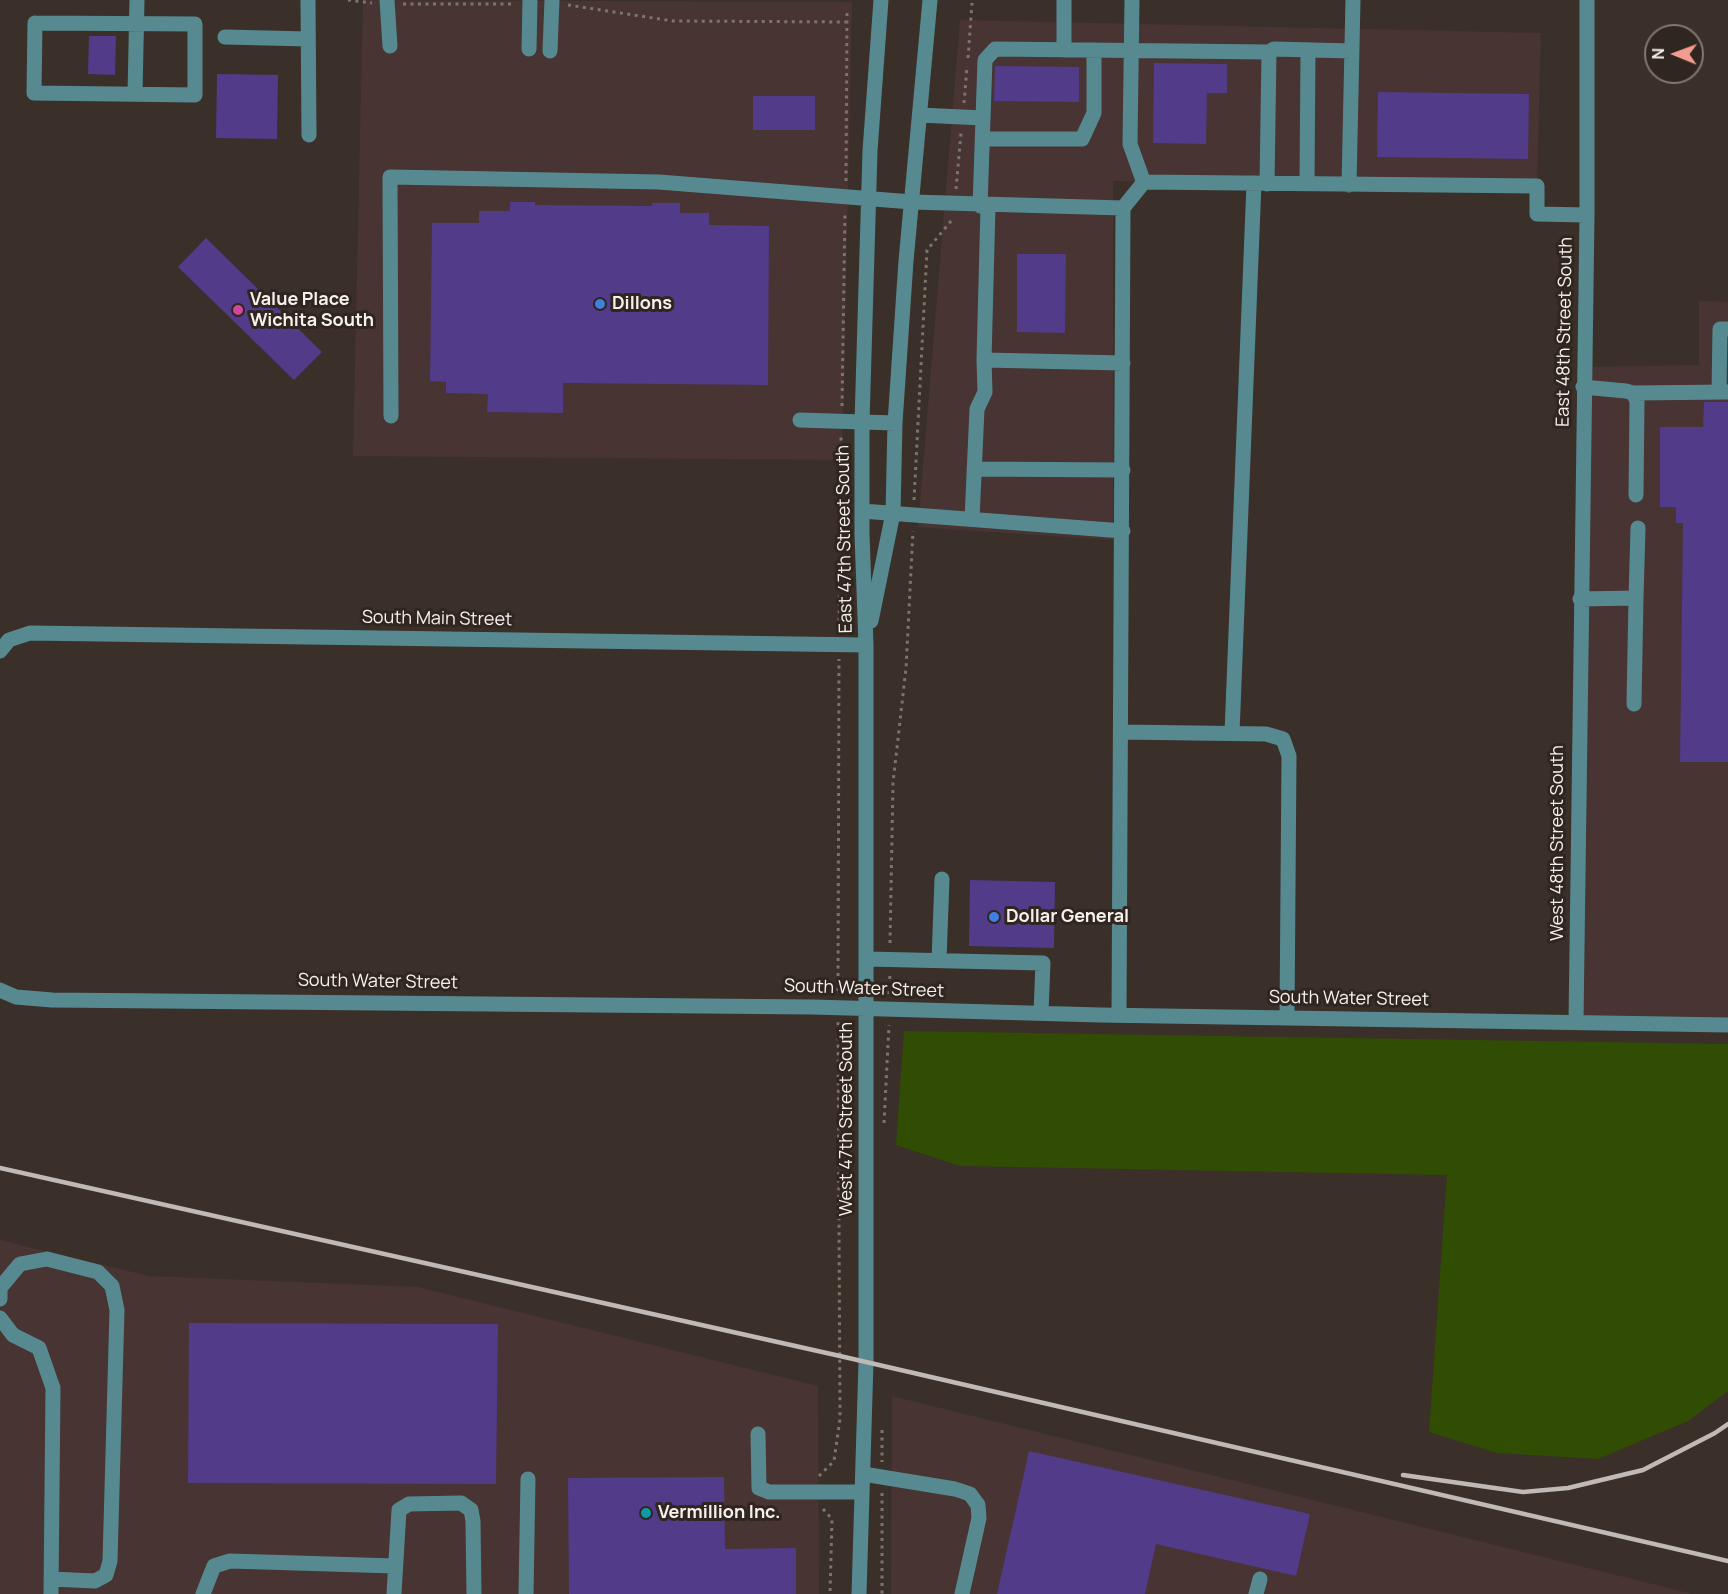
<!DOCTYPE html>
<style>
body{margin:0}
#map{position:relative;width:1728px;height:1594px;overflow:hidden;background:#3a3029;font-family:Manrope,sans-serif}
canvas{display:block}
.north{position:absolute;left:1644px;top:24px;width:60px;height:60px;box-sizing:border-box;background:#302620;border:2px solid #807772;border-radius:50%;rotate:271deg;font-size:16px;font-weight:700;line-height:24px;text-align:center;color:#f7f0ec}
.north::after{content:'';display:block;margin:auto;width:21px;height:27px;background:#f59c90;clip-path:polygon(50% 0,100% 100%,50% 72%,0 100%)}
</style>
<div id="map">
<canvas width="1728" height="1594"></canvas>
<div class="north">N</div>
</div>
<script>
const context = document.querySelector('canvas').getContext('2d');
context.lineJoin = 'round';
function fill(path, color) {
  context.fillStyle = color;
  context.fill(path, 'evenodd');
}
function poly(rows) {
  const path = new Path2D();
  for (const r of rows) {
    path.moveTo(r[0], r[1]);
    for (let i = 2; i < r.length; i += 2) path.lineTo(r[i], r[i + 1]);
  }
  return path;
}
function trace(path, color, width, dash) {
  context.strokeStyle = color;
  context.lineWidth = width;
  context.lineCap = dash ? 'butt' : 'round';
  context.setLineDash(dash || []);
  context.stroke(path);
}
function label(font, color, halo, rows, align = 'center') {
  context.font = font + ' Manrope,sans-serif';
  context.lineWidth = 6;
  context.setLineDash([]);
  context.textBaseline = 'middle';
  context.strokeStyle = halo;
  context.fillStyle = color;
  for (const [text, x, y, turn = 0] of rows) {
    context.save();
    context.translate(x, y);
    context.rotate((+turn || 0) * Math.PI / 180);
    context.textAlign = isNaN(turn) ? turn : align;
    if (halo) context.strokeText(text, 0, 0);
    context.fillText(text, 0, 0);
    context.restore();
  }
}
fill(poly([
 [363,0,852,2,842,460,353,456],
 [960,20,1541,33,1537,186,1113,181,1113,540,918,527]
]), '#483433');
fill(poly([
 [1699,301,1728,302,1728,1025,1576,1022,1584,367,1699,365],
 [0,1240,149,1276,418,1287,818,1386,819,1594,0,1594],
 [892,1396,1693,1594,891,1594]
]), '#483432');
fill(poly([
 [904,1031,1728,1044,1728,1391,1688,1421,1598,1459,1497,1453,1429,1432,1447,1175,960,1166,896,1145]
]), '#304d03');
fill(poly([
 [89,36,116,36,115,75,88,74],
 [1154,63,1227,64,1227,93,1207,93,1206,144,1153,143],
 [995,66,1079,67,1079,102,994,101],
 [217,74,278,75,277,139,216,138],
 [1378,92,1529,94,1528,159,1377,157],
 [753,96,815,96,815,130,753,130],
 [510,202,535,202,535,205,652,206,652,203,680,203,680,213,709,213,709,225,769,226,768,385,563,383,563,413,487,412,488,394,446,393,446,382,430,381,432,223,479,223,479,211,510,211],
 [206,238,322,352,294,380,178,267],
 [1017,254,1066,254,1065,333,1017,332],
 [1704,402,1728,402,1728,762,1680,762,1683,523,1676,523,1676,507,1660,507,1660,427,1703,427],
 [970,880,1055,882,1054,948,969,946],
 [189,1323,498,1324,496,1484,188,1483],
 [1029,1451,1310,1514,1296,1576,1156,1544,1145,1594,997,1594],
 [724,1477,725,1549,796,1548,796,1594,569,1594,568,1478]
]), '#523b88');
trace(poly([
 [348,0,372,3],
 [403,4,513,4],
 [568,5,673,21,847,22],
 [968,58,972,3],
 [964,103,967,67],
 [846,181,847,11],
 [956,189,961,133],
 [842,406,845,212],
 [914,500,927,250,952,220],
 [839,628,841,437],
 [890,943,893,783,906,668,913,531],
 [838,991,839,659],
 [889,994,890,974],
 [884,1123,889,1025],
 [882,1430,882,1462],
 [819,1476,834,1461,840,1419,838,1022],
 [882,1493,882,1594],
 [823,1509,832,1519,830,1594]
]), '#7d746e', 3, [3, 4.5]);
trace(poly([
 [308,0,309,135],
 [387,0,390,46],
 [1064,0,1064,50],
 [1132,0,1130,144,1144,183],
 [35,23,195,24,195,95,34,93,35,23],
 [225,37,308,39],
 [529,49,530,0],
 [550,51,552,0],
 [135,94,137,0],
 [920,115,983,118],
 [983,139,1082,139,1094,113,1094,50],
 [1267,184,1269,52,1274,49,1352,51],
 [1307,184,1308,50],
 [1349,185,1353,0],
 [980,206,985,60,995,49,1269,52],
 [988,206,984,360,1123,363],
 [1583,387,1626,391,1633,393,1637,401,1636,495],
 [1719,392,1720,329,1728,329],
 [1633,393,1728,392],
 [391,416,390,177,659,182,912,202,1123,208],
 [800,420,895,423],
 [974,469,1123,470],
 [862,511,1123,531],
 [972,519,977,409,985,392,984,360],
 [1580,599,1636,598,1638,528],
 [871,621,893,513,895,423,906,261,930,0],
 [0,651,9,640,30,633,866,645],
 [1634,704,1636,598],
 [1121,732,1266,734,1283,739,1289,756,1287,1018],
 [1232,733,1254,183],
 [867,959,1043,963,1041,1013],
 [939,960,942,879],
 [0,990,16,997,52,1000,812,1007,1100,1015,1728,1025],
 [1119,1015,1123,208,1144,182,1537,186,1537,214,1587,215],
 [1576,1022,1587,215,1587,0],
 [0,1299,0,1288,20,1264,47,1259,98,1272,112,1286,117,1310,110,1561,106,1575,95,1581,51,1579],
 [0,1318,13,1335,39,1348,53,1388,51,1594],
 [758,1434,759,1488,769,1492,862,1492],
 [863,1474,955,1489,970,1494,978,1505,979,1518,962,1594],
 [203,1594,214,1566,230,1561,395,1566],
 [394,1594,399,1510,409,1504,461,1503,471,1510,473,1521,474,1594],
 [526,1594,528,1479],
 [859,1594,866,1362,866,645,862,534,862,422,870,151,881,0],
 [1256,1594,1260,1579]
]), '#578a90', 15);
trace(poly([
 [0,1168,840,1356,1728,1561],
 [1403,1475,1523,1492,1568,1488,1643,1470,1715,1433,1728,1424]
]), '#c1b9b5', 4.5);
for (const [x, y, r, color] of [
 [600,304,6,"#3f7fe0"],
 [238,310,6,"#d1479c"],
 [994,917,6,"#3f7fe0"],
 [646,1513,6,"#0f9aa8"]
]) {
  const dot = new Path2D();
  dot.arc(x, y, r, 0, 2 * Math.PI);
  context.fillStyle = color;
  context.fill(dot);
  trace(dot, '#302620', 2);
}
label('bold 18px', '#f7f0ec', '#302620', [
 ["Value Place",250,300],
 ["Wichita South",250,321],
 ["Dillons",612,304],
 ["Dollar General",1006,917],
 ["Vermillion Inc.",658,1513]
], 'left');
label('18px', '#f7f0ec', '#302620', [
 ["East 48th Street South",1565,332,-89],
 ["East 47th Street South",845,539,-91],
 ["South Main Street",437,619,1],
 ["West 48th Street South",1558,843,-90],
 ["South Water Street",378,982,1],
 ["South Water Street",864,989,2],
 ["South Water Street",1349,999,1],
 ["West 47th Street South",847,1119,-90]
]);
</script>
